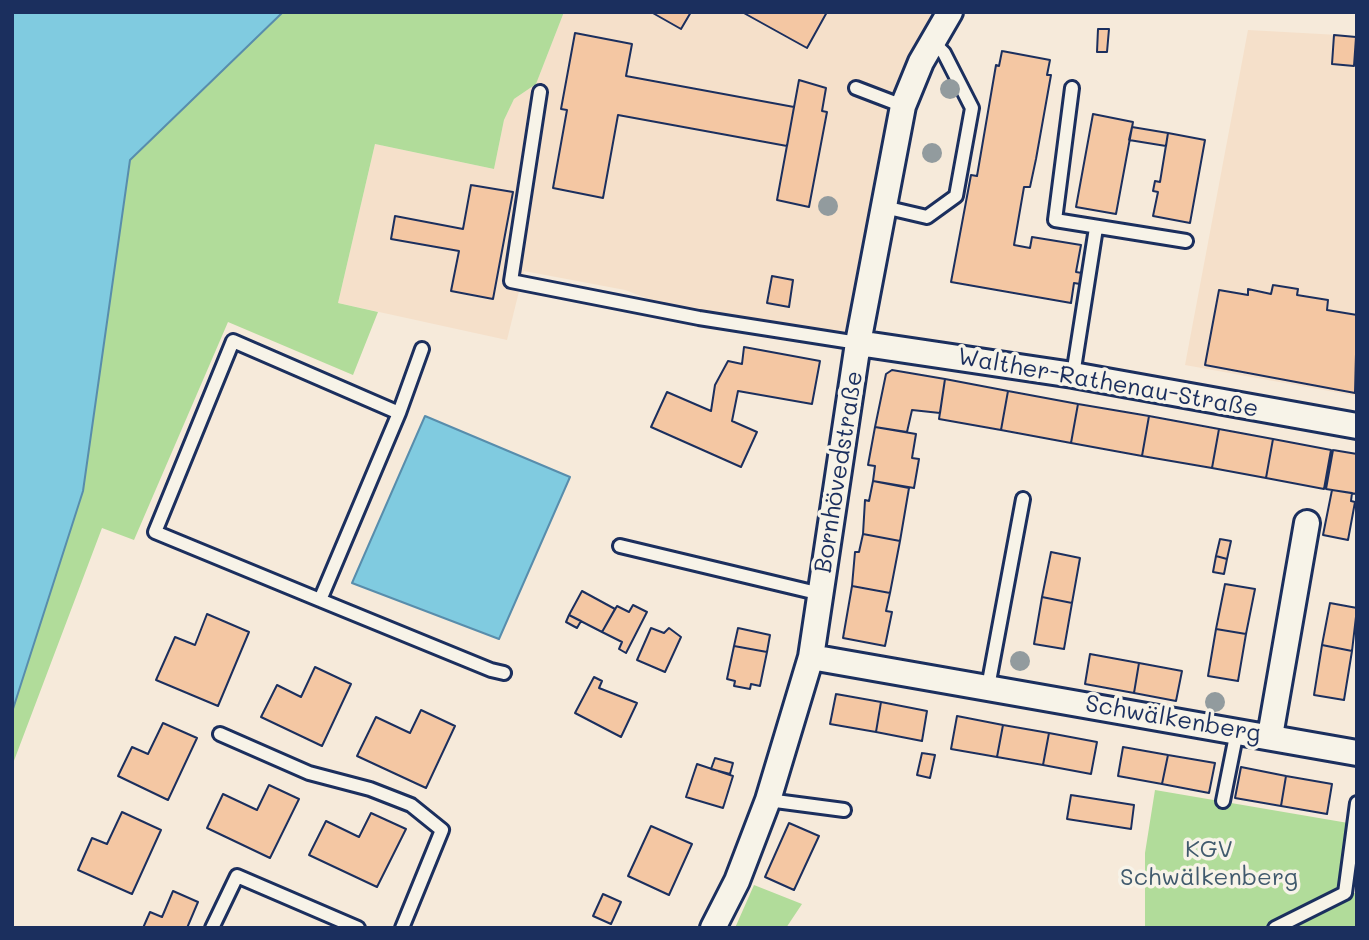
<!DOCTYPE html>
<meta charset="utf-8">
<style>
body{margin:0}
#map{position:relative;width:1369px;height:940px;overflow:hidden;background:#f6eada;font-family:Mali,sans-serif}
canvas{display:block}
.frame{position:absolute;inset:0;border:14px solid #1b2f5e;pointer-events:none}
</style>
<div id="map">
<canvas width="1369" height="940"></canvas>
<div class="frame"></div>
</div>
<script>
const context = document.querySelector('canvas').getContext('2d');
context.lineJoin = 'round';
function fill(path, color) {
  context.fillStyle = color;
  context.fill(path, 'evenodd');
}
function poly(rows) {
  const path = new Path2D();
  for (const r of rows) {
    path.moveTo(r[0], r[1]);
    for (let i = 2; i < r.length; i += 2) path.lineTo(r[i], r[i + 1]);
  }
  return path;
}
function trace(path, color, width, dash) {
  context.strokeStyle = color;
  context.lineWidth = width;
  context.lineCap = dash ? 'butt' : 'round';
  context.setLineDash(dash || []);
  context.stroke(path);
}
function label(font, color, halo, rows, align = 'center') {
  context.font = font + ' Mali,sans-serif';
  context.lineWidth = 7;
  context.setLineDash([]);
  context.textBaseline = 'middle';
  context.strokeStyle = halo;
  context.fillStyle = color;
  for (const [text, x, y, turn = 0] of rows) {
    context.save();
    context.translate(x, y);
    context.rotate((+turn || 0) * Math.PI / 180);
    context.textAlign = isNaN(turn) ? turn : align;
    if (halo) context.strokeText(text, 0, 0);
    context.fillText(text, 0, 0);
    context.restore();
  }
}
fill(poly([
 [564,12,950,12,921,62,858,343,699,318,625,290,524,271,507,340,338,303,375,144,494,169,504,120,514,99,536,84],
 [1248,30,1357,36,1357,396,1185,365]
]), '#f5e0ca');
fill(poly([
 [283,12,564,12,536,84,514,99,504,120,494,169,375,144,338,303,378,312,353,375,228,322,134,540,102,528,12,766,12,713,83,491,130,160],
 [1155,790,1354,824,1345,893,1357,893,1357,928,1145,928,1145,853],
 [754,885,802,904,786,928,735,928]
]), '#b1dc9a');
const water = poly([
 [12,12,283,12,130,160,83,491,12,712,12,12],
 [425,416,570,477,499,639,352,583,425,416]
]);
fill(water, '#80cbe0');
trace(water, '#588dac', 2);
const building = poly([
 [651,12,691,12,681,29,651,12],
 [742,12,827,12,807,48,742,12],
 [1098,29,1109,29,1107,52,1097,52,1098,29],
 [575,33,632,44,626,76,794,107,787,146,618,115,603,198,553,188,567,110,561,109,575,33],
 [1334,35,1356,37,1354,66,1332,64,1334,35],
 [1002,51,1050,60,1047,75,1051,75,1036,159,1030,187,1024,187,1014,245,1030,248,1032,237,1081,245,1076,272,1082,273,1080,284,1074,283,1071,303,951,282,971,175,977,176,996,65,999,66,1002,51],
 [799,80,826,88,822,111,827,112,809,207,777,200,799,80],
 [1093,114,1133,122,1116,214,1076,207,1093,114],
 [1132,127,1168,133,1166,146,1129,140,1132,127],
 [1168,133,1205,140,1190,223,1153,216,1158,192,1153,191,1155,181,1160,182,1168,133],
 [471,185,513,192,493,299,451,291,459,251,391,239,395,216,463,229,471,185],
 [772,276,793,280,789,307,767,303,772,276],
 [1273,285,1298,289,1297,295,1328,300,1327,310,1357,315,1355,393,1205,365,1219,290,1248,295,1248,289,1271,294,1273,285],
 [744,347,820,361,812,404,738,391,732,421,757,432,741,467,651,427,667,392,711,411,715,385,728,361,742,364,744,347],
 [892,370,945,379,940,413,912,410,907,432,875,427,886,374,892,370],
 [945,379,1008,391,1001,430,939,419,945,379],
 [1008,391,1078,404,1071,443,1001,430,1008,391],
 [1078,404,1149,416,1142,456,1071,443,1078,404],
 [1149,416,1219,429,1212,468,1142,456,1149,416],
 [875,427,916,434,912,458,919,459,914,488,873,481,875,466,868,465,875,427],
 [1219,429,1273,439,1266,478,1212,468,1219,429],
 [1273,439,1331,450,1324,489,1266,478,1273,439],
 [1333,450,1357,454,1357,494,1326,489,1333,450],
 [873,481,909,488,900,541,863,534,865,500,869,501,873,481],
 [1332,490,1352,493,1351,501,1355,502,1348,540,1323,535,1332,490],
 [863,534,900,541,890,593,852,586,855,552,859,552,863,534],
 [1220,539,1231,541,1227,559,1216,556,1220,539],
 [1051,552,1080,558,1072,603,1042,597,1051,552],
 [1216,556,1227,559,1224,574,1213,572,1216,556],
 [1225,584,1255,589,1246,634,1216,629,1225,584],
 [852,586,890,593,886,611,892,612,885,646,843,638,852,586],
 [582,591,615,609,602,632,569,615,582,591],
 [1042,597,1072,603,1064,649,1034,644,1042,597],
 [1330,603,1357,608,1352,651,1322,645,1330,603],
 [633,605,647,612,626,653,619,649,622,642,602,632,617,606,629,612,633,605],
 [207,614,249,632,218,706,156,680,175,637,195,645,207,614],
 [569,615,581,621,577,628,566,622,569,615],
 [651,628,664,633,669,628,681,637,665,672,637,660,651,628],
 [738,628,770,635,767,652,734,646,738,628],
 [1216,629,1246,634,1238,681,1208,676,1216,629],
 [1322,645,1352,651,1344,700,1314,695,1322,645],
 [734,646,767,652,760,686,751,684,750,689,734,686,735,681,727,679,734,646],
 [1090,654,1139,663,1134,693,1085,684,1090,654],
 [1139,663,1182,671,1176,701,1134,693,1139,663],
 [315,667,351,684,322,746,261,717,277,685,301,697,315,667],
 [594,677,602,681,599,688,637,703,621,737,575,713,594,677],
 [836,694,881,702,876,732,830,724,836,694],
 [881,702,927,711,922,741,876,732,881,702],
 [421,710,455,726,426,788,357,756,376,717,410,733,421,710],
 [957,716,1003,725,997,757,951,749,957,716],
 [163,723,197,738,168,800,118,776,132,747,148,754,163,723],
 [1003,725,1049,733,1043,765,997,757,1003,725],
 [1049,733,1097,742,1091,774,1043,765,1049,733],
 [1123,747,1168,755,1162,784,1118,776,1123,747],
 [922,753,935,755,930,778,917,775,922,753],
 [1168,755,1215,763,1209,793,1162,784,1168,755],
 [715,758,733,763,730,774,711,769,715,758],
 [697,764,733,776,723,808,686,797,697,764],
 [1241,767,1286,776,1281,806,1235,798,1241,767],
 [1286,776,1332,784,1327,814,1281,806,1286,776],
 [269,785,299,799,270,858,207,828,223,794,257,810,269,785],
 [1071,795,1134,805,1131,829,1067,819,1071,795],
 [122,812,161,830,132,894,78,870,92,838,107,844,122,812],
 [371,813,406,829,377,887,309,855,326,821,359,837,371,813],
 [789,823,819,836,794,890,765,877,789,823],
 [651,826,692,844,669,895,628,876,651,826],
 [173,891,198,902,187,928,143,928,150,912,162,917,173,891],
 [603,894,621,902,611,924,593,916,603,894]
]);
fill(building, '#f4c7a3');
trace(building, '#1b2f5e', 2);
const service = poly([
 [856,88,903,106],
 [1072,88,1055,220,1186,241],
 [540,92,511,281,699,318,858,343],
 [884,207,927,217,956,196,972,108,944,53,933,42],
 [1073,375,1096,228],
 [399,413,422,349],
 [620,546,821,594],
 [320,600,399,413,233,341,155,532,320,600,491,670,504,673],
 [988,687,1023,499],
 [220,734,309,773,370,789,411,805,442,830,402,928],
 [768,800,844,810],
 [1223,801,1237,731],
 [212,928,237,876,358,928],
 [1275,928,1345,893,1357,803]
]);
const minor = poly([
 [858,343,1073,375,1357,426],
 [811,657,1357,753],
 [1270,736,1307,523],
 [713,928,737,881,768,800,811,657,858,343,903,106,921,62,950,12]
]);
trace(service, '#1b2f5e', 18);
trace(minor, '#1b2f5e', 30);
trace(service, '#f7f3e8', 12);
trace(minor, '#f7f3e8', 24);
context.fillStyle = '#929b9e';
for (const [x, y] of [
 [950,89],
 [932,153],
 [828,206],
 [1020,661],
 [1215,702]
]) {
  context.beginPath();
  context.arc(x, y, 10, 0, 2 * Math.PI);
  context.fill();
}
label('24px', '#1b2f5e', '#f7f3e8', [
 ["Walther-Rathenau-Straße",1108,383,10],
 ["Bornhövedstraße",839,472,-81],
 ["Schwälkenberg",1173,719,10]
]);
label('24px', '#405a6d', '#f7f3e8', [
 ["KGV",1209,850],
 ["Schwälkenberg",1209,878]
]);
</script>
